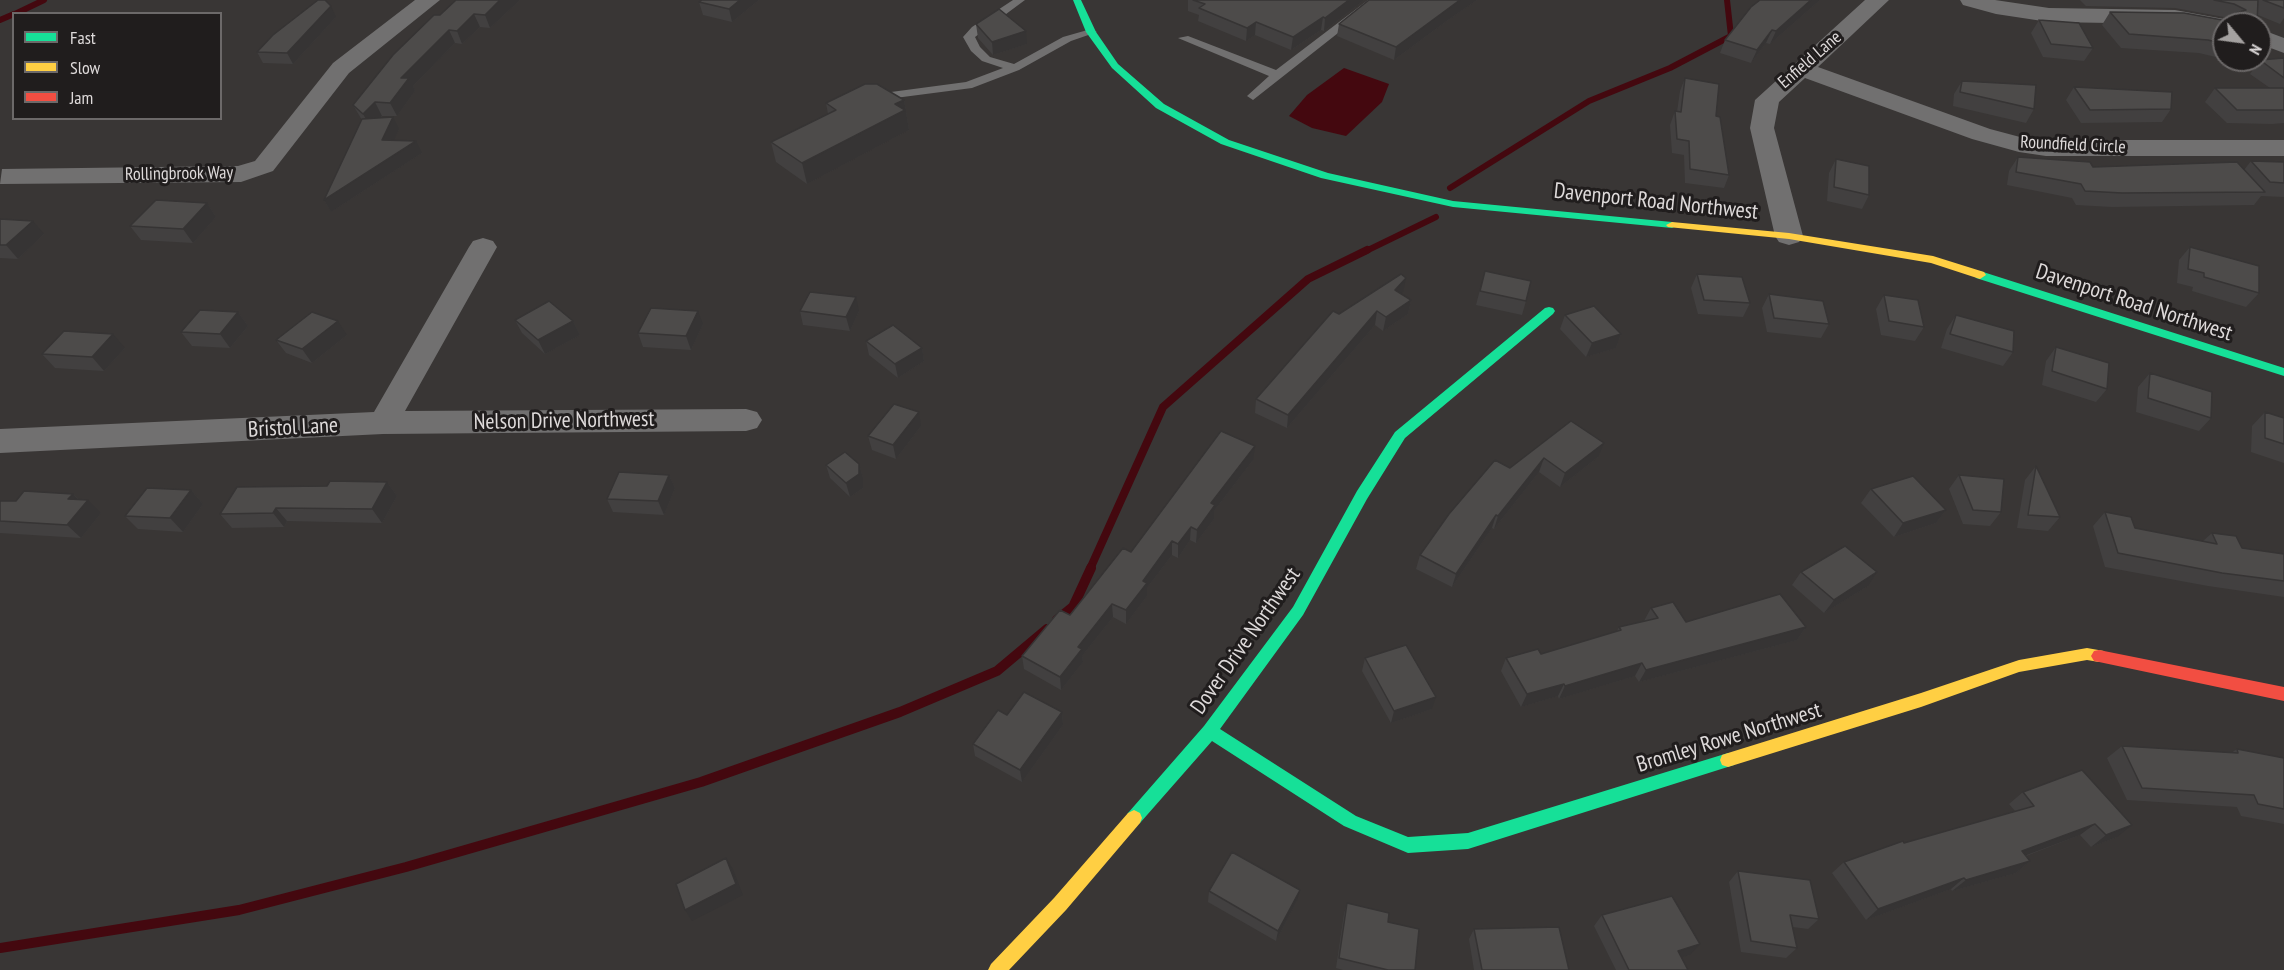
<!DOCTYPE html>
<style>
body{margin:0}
#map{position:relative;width:2284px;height:970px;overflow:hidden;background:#393635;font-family:"PT Sans Narrow",sans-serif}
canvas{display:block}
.legend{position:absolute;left:12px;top:12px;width:210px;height:108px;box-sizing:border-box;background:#201d1d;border:2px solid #6c6969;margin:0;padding:8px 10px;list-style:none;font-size:18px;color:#dedada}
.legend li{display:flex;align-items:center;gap:12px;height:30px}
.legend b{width:30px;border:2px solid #6c6969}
.north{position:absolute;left:2212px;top:12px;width:60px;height:60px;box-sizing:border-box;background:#201d1d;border:2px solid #6c6969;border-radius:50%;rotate:119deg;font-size:16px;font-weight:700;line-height:24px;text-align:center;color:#dedada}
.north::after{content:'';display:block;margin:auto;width:21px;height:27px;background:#a4a1a0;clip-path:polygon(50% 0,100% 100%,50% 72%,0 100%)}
</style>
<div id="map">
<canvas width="2284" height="970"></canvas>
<ul class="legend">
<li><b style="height:8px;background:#16e098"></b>Fast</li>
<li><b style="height:8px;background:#ffcf43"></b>Slow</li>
<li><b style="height:8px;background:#f24e42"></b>Jam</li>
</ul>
<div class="north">N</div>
</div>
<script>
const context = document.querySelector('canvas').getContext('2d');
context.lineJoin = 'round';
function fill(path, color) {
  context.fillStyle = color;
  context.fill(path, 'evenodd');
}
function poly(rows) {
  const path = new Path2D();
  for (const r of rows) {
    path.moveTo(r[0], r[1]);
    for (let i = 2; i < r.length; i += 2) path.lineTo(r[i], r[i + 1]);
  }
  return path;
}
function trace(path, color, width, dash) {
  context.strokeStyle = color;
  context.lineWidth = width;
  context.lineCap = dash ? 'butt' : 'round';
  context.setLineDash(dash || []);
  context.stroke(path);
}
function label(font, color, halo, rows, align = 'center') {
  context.font = font + ' "PT Sans Narrow",sans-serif';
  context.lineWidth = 6;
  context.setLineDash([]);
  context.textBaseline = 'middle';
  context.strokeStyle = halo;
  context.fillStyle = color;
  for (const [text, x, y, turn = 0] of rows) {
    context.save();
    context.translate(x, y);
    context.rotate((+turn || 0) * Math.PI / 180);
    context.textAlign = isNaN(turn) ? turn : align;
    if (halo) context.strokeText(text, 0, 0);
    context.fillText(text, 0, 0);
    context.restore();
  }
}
fill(poly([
 [1344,68,1389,84,1382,102,1346,136,1312,128,1289,116,1307,95]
]), '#44080f');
trace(poly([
 [15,14,44,0],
 [0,20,14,14],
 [1450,188,1589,101,1670,68,1731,36,1727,0],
 [1364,252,1436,217]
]), '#44080f', 6);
trace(poly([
 [1090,569,1163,407,1308,279,1367,250]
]), '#44080f', 8);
trace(poly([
 [1057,620,1073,607,1091,568],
 [0,948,239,910,406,867,701,782,900,712,997,671,1047,629]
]), '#44080f', 10);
fill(poly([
 [1013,0,1025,0,975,37,980,47,990,57,1014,64,1063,37,1091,29,1097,32,1071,41,1019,70,972,88,872,101,870,98,876,94,966,82,1003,68,982,61,971,51,963,37,972,27,1013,0],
 [1368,0,1380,0,1253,100,1247,96,1269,76,1178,38,1188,36,1276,70,1368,0]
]), '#717070');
fill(poly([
 [415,0,440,0,349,73,273,171,241,182,0,184,2,169,238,166,255,161,333,63,415,0],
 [1865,0,1889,0,1818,67,1990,129,2020,137,2046,140,2284,140,2284,156,2046,156,2019,152,1972,139,1805,78,1779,102,1774,128,1803,236,1799,242,1789,245,1779,242,1775,236,1750,128,1755,100,1865,0],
 [1960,0,1995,0,2049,8,2175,10,2224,19,2234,24,2224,24,2224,33,2175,24,2049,22,1996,14,1963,5,1960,0],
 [2260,29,2284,38,2284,53,2260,44,2260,29],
 [483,238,493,241,497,247,405,411,746,409,757,412,762,420,757,428,746,431,383,434,0,453,0,429,374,412,469,247,473,241,483,238]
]), '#717070');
fill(poly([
 [1073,0,1081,0,1096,32,1118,64,1164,104,1229,140,1328,173,1453,201,1672,222,1678,225,1672,228,1453,207,1321,178,1221,144,1156,108,1112,68,1086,32,1073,0],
 [1980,271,2284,368,2284,376,1976,278,1974,275,1980,271],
 [1549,307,1553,308,1555,311,1553,314,1405,438,1367,499,1303,615,1220,729,1356,816,1408,837,1468,833,1728,753,1734,755,1736,760,1734,765,1468,849,1408,853,1344,826,1212,741,1140,823,1134,826,1128,823,1126,818,1128,813,1204,726,1293,607,1357,491,1395,432,1545,308,1549,307]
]), '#16e098');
fill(poly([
 [1672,222,1789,233,1933,256,1984,272,1986,275,1980,279,1931,263,1789,239,1668,227,1666,225,1672,222],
 [2087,648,2104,651,2107,656,2104,661,2099,662,2087,660,2019,672,1921,707,1728,767,1722,765,1720,760,1722,755,1728,753,1921,693,2019,660,2087,648],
 [1134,810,1140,813,1142,818,1140,823,1066,910,1009,970,988,970,991,964,1054,898,1128,813,1134,810]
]), '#ffcf43');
fill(poly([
 [2099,650,2284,687,2284,701,2099,662,2094,661,2091,656,2094,651,2099,650]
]), '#f24e42');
fill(poly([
 [520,0,490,28,480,27,462,44,455,43,413,86,415,91,397,116,382,116,381,118,399,129,394,140,422,153,331,212,324,200,362,120,353,105,440,15],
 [702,0,759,0,732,22,703,15,699,2],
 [1188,0,1364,0,1324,31,1321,30,1291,50,1255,35,1246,41,1198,21,1199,15,1188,11],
 [1369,0,1477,0,1448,20,1394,60,1337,36,1339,24],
 [1820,0,1770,44,1766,43,1751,63,1720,53,1725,40],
 [2080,0,2284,0,2284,18,2280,24,2258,15,2224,24,2224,59,2199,53,2121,48,2102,25,2110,12,2230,21,2230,20,2224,17,2175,8,2086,6],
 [336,17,293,64,263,63,257,52],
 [2039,20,2093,48,2084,61,2043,57,2031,33],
 [976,24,1027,44,993,55,978,38],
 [2284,58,2284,123,2272,124,2227,123,2205,102,2215,88,2270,88,2250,74,2260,60],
 [2227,60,2254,60,2246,71,2232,61],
 [1685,78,1716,116,1729,175,1724,188,1685,183,1684,155,1672,153,1670,125,1675,111,1677,112,1680,91],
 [1962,81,2034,109,2026,123,1953,106,1954,94],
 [2074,87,2171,109,2162,122,2081,123,2066,100],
 [904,100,909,130,807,184,776,162,771,142,828,114,826,103],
 [2018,157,2093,167,2244,170,2251,161,2284,162,2284,197,2261,196,2254,205,2112,207,2076,205,2072,198,2007,185,2009,171],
 [1836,159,1869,195,1862,209,1827,201,1829,173],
 [207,203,216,217,193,243,141,240,130,226],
 [0,219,44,234,18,259,0,258],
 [2190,247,2259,293,2246,307,2192,291,2193,287,2177,283,2179,260],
 [1485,271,1526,301,1522,315,1476,305],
 [1697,274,1750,303,1743,317,1698,314,1691,288],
 [1403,292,1401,294,1411,300,1408,314,1383,331,1375,325,1287,428,1255,413,1256,399,1339,314],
 [1769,294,1829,324,1821,338,1767,332,1762,308],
 [1884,295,1924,327,1915,341,1881,335,1876,309],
 [800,311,859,311,850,331,803,325],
 [238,312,248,326,230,348,192,346,181,332],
 [1565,315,1621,334,1616,348,1586,357,1560,329],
 [1956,315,2013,352,2003,366,1941,348,1947,329],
 [515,320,573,321,580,335,545,354,522,333],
 [703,324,691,350,643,347,638,333],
 [347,335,312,363,286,353,276,340],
 [866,341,922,348,924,361,898,378,869,355],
 [2056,347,2107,389,2096,402,2042,385,2046,361],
 [125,348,104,371,55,368,42,354],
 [2150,373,2211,418,2199,431,2136,412,2138,387],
 [2265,412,2284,418,2284,463,2251,452,2252,426],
 [1571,421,1598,457,1560,487,1539,472,1494,529,1492,528,1452,587,1416,569,1420,555,1510,468],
 [921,426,896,459,872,450,868,436],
 [1253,460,1214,511,1214,519,1196,543,1190,540,1178,558,1172,555,1147,588,1147,596,1126,624,1113,617,1082,656,1083,662,1061,690,1024,669,1022,656,1070,615,1131,552],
 [859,464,863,478,863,488,850,497,830,478,826,465],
 [2036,466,2060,517,2048,531,2017,528,2025,480],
 [669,475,675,488,664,515,613,512,607,499],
 [1959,475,2001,512,1990,526,1963,524,1949,489],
 [387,482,397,496,382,523,287,521,284,527,232,528,220,514,327,486],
 [1871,489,1946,510,1936,523,1894,537,1861,503],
 [191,490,203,504,183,532,138,529,125,516],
 [73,494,78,499,101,513,81,538,0,533,0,501,16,501],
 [2105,512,2135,528,2203,541,2212,533,2242,548,2284,554,2284,597,2208,586,2105,567,2093,526],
 [1801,572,1868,586,1824,613,1792,585],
 [1651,608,1686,622,1806,627,1797,640,1639,682,1635,676,1559,699,1558,696,1521,707,1501,671,1506,658,1541,654,1617,631,1619,627,1644,621],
 [1365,658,1432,709,1391,723,1362,671],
 [1062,712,1063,725,1022,782,975,756,973,744,1007,715],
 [2122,746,2231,753,2237,749,2284,758,2284,824,2241,816,2237,807,2127,800,2107,758],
 [2082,770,2117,837,2091,847,2080,835,2026,856,2030,861,2016,873,1952,891,1951,889,1866,920,1832,873,1844,862,1904,843,2015,811,2009,804,2023,792],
 [1738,871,1819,919,1808,929,1793,927,1797,948,1786,958,1741,952,1729,882],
 [1209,891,1297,901,1276,941,1208,902],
 [1347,903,1388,922,1415,970,1343,970,1336,968,1344,914],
 [1602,915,1690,955,1681,957,1688,970,1616,970,1594,926],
 [1474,929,1569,970,1474,970,1469,939]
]), '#424040');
fill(poly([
 [500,0,520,0,490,28,485,15],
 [740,0,759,0,732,22,729,9],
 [1349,0,1364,0,1324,31,1325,18],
 [1460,0,1477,0,1448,20,1394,60,1396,47],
 [1811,0,1820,0,1770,44,1776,31],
 [331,6,336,17,293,64,287,53],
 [474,14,480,27,462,44,457,31],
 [1323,17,1321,30,1291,50,1293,37],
 [1256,22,1255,35,1246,41,1247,28],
 [449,30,455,43,413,86,415,91,397,116,390,103,401,78],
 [1772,30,1766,43,1751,63,1757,50],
 [1026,31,1027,44,993,55,992,42],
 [904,100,909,130,807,184,802,163,895,104],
 [375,102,382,116,371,128,363,114],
 [393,117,399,129,389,152,382,140],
 [416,141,422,153,331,212,324,200],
 [207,203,216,217,193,243,183,229],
 [33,221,44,234,18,259,6,245],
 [1406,278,1403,292,1393,304,1395,290],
 [856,297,859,311,850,331,846,317],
 [1411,300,1408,314,1383,331,1386,317],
 [698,311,703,324,691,350,686,336],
 [1377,311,1375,325,1287,428,1288,415],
 [238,312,248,326,230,348,220,334],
 [338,321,347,335,312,363,302,349],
 [573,321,580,335,545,354,538,340],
 [113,334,125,348,104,371,92,357],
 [1621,334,1616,348,1586,357,1592,343],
 [922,348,924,361,898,378,895,364],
 [919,412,921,426,896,459,893,445],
 [1604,443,1598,457,1560,487,1565,473],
 [1255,446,1253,460,1214,511,1214,519,1196,543,1197,530,1211,503],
 [1544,458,1539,472,1494,529,1498,516],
 [859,464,863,478,863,488,850,497,846,483],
 [669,475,675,488,664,515,658,501],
 [387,482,397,496,382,523,372,509],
 [191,490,203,504,183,532,170,518],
 [73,494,83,505,88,500,101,513,81,538,67,525,68,499],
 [276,508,287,521,284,527,273,513],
 [1946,510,1936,523,1894,537,1903,523],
 [1496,515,1492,528,1452,587,1456,574],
 [1191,527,1190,540,1178,558,1178,544],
 [1172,541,1172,555,1147,588,1147,596,1126,624,1126,610,1143,581],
 [1877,572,1868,586,1824,613,1834,600],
 [1112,604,1113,617,1082,656,1083,662,1061,690,1060,677,1078,647],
 [1806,627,1797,640,1639,682,1646,670],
 [1642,663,1635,676,1559,699,1565,686],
 [1564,684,1558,696,1521,707,1527,694],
 [1436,697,1432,709,1391,723,1394,711],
 [1062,712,1063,725,1022,782,1020,770],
 [2095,824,2080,835,2008,862,2022,851],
 [2132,825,2117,837,2091,847,2106,835],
 [726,858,733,869,743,895,692,921,685,910],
 [2030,861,2016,873,1952,891,1966,880],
 [1964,878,1951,889,1866,920,1878,909],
 [1300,890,1297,901,1276,941,1278,931],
 [1700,944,1690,955,1669,961,1678,951]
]), '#363434');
const building = poly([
 [318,0,325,0,331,6,287,53,257,52,273,35,318,0],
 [456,0,500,0,485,15,474,14,457,31,449,30,401,78,409,78,390,103,375,102,363,114,353,105,393,55,434,15,440,15,456,0],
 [702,0,740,0,729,9,699,2,702,0],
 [1193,0,1349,0,1325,18,1323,17,1293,37,1256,22,1247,28,1199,8,1205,4,1193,0],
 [1369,0,1460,0,1396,47,1339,24,1369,0],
 [1760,0,1811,0,1776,31,1772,30,1757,50,1725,40,1751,7,1760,0],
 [2214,0,2258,0,2257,24,2224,24,2224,44,2208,40,2129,34,2110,12,2184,13,2233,22,2236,13,2246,10,2234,4,2214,0],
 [2263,0,2284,0,2284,8,2263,0],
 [999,9,1026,31,992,42,976,24,999,9],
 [2039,20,2079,23,2093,48,2051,44,2039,20],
 [2284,58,2284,78,2260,60,2284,58],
 [1685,78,1719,84,1716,116,1720,117,1729,175,1690,169,1689,141,1677,139,1675,111,1681,112,1685,78],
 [1962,81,2036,85,2034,109,1960,92,1962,81],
 [865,84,877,84,904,100,895,104,905,110,802,163,771,142,836,110,826,103,865,84],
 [2074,87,2172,92,2171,109,2090,110,2074,87],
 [2215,88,2284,88,2284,110,2237,110,2215,88],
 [393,117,382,140,416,141,324,200,362,119,393,117],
 [2018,157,2090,162,2093,167,2237,162,2265,192,2122,193,2085,191,2081,184,2016,172,2018,157],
 [1836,159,1869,166,1869,195,1834,187,1836,159],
 [2251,161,2284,162,2284,183,2270,182,2251,161],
 [156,200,207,203,183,229,130,226,156,200],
 [0,219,33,221,6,245,0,245,0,219],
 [2190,247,2259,266,2259,293,2204,277,2204,273,2188,269,2190,247],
 [1485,271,1531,281,1526,301,1480,291,1485,271],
 [1401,274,1406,278,1395,290,1411,300,1386,317,1377,311,1288,415,1256,399,1333,311,1339,314,1401,274],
 [1697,274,1742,277,1750,303,1704,300,1697,274],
 [810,292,856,297,846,317,800,311,810,292],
 [1769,294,1823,301,1829,324,1774,318,1769,294],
 [1884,295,1918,300,1924,327,1889,321,1884,295],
 [549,301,573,321,538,340,515,320,549,301],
 [1594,306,1621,334,1592,343,1565,315,1594,306],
 [651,308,698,311,686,336,638,333,651,308],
 [200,310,238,312,220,334,181,332,200,310],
 [312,312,338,321,302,349,276,340,312,312],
 [1956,315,2014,331,2013,352,1950,334,1956,315],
 [893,325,922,348,895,364,866,341,893,325],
 [64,331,113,334,92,357,42,354,64,331],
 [2056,347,2109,363,2107,389,2052,371,2056,347],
 [2150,373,2212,392,2211,418,2148,398,2150,373],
 [894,404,919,412,893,445,868,436,894,404],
 [2265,412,2284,418,2284,444,2265,438,2265,412],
 [1571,421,1604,443,1565,473,1544,458,1498,516,1496,515,1456,574,1420,555,1449,514,1495,460,1510,468,1571,421],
 [1221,431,1255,446,1211,503,1215,505,1197,530,1191,527,1178,544,1172,541,1143,581,1147,583,1126,610,1112,604,1078,647,1082,649,1060,677,1022,656,1060,610,1070,615,1123,548,1131,552,1221,431],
 [845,452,859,464,859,474,846,483,826,465,845,452],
 [2036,466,2060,517,2028,515,2036,466],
 [619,472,669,475,658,501,607,499,619,472],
 [1959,475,2004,479,2001,512,1973,510,1959,475],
 [1913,476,1946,510,1903,523,1871,489,1913,476],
 [330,481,387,482,372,509,276,508,273,513,220,514,237,487,327,486,330,481],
 [147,488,191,490,170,518,125,516,147,488],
 [24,491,73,494,68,499,88,500,67,525,0,521,0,501,16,501,24,491],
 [2105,512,2131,517,2135,528,2217,544,2212,533,2236,536,2242,548,2284,554,2284,581,2222,573,2118,553,2105,512],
 [1845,546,1877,572,1834,600,1801,572,1845,546],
 [1780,594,1806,627,1646,670,1642,663,1565,686,1564,684,1527,694,1506,658,1538,649,1541,654,1621,630,1619,627,1658,618,1651,608,1673,602,1686,622,1780,594],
 [1406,645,1436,697,1394,711,1365,658,1406,645],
 [1024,692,1062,712,1020,770,973,744,998,710,1007,715,1024,692],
 [2122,746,2238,753,2237,749,2284,758,2284,809,2258,804,2254,795,2142,788,2122,746],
 [2082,770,2132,825,2106,835,2095,824,2022,851,2030,861,1966,880,1964,878,1878,909,1844,862,1903,841,1904,843,2034,806,2023,792,2082,770],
 [1232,852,1300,890,1278,931,1209,891,1232,852],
 [726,858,736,884,685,910,676,884,726,858],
 [1738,871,1810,880,1819,919,1790,915,1797,948,1751,941,1738,871],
 [1672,896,1700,944,1678,951,1688,970,1629,970,1602,915,1672,896],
 [1347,903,1389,913,1388,922,1419,929,1415,970,1388,970,1339,958,1347,903],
 [1559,927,1569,970,1482,970,1474,929,1559,927]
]);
fill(building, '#4d4b4a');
trace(building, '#363434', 1.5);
label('18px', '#dedada', '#201d1d', [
 ["Enfield Lane",1810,60,-41],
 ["Roundfield Circle",2073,145,3],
 ["Rollingbrook Way",179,174,-1]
]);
label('22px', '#dedada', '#201d1d', [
 ["Davenport Road Northwest",1656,202,6],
 ["Davenport Road Northwest",2134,303,18],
 ["Nelson Drive Northwest",564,421,-1],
 ["Bristol Lane",293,428,-3],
 ["Dover Drive Northwest",1246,641,-55],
 ["Bromley Rowe Northwest",1729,738,-17]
]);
</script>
